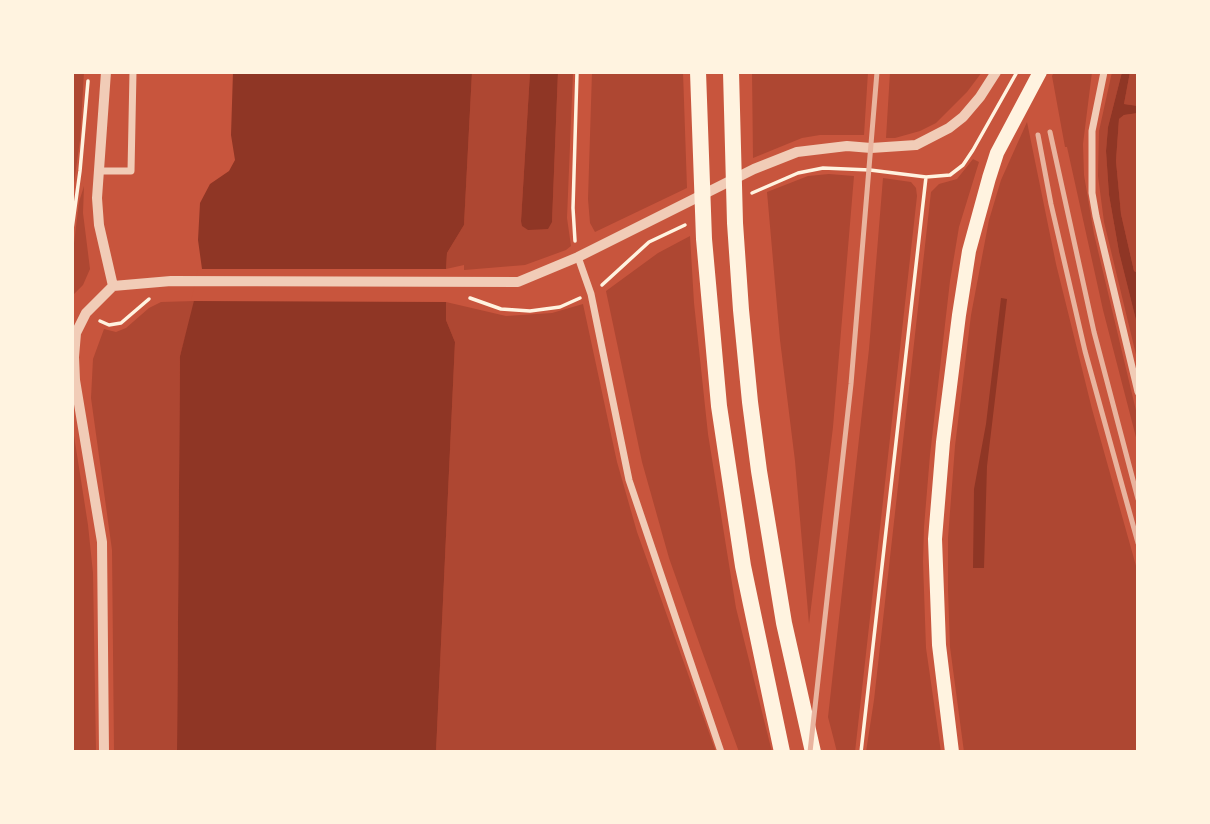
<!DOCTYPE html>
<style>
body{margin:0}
#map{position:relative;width:1210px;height:824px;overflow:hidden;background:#c8553d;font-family:Commissioner,sans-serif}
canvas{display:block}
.frame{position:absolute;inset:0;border:74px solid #fff3e0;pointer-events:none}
</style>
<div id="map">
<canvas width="1210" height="824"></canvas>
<div class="frame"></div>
</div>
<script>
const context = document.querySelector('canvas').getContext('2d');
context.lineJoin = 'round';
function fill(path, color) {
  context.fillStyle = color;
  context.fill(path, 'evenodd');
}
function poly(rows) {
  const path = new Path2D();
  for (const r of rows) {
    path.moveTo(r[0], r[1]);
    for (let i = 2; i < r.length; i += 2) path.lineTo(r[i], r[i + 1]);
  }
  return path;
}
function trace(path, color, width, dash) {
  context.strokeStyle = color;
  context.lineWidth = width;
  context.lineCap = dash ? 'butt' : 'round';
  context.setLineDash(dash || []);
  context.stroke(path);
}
fill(poly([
 [72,72,84,72,80,140,72,197],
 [472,72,530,72,521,221,552,222,558,72,573,72,567,218,571,246,566,250,525,265,464,270,464,265,446,269,447,253,464,225],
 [592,72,683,72,687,188,595,232,590,223,588,199],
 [752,72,868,72,864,135,820,135,802,138,753,158],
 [890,72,982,72,967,92,936,123,920,131,895,138,886,138],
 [1054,72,1092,72,1083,144,1084,175,1094,234,1138,419,1138,445,1103,310,1067,147,1065,147,1052,76],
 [1112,72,1122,72,1108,127,1106,151,1109,195,1119,252,1138,328,1138,363,1104,222,1098,176,1099,131],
 [1130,72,1138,72,1138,106,1124,104],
 [1138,113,1138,273,1134,271,1121,214,1116,161,1119,119,1124,115],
 [1027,122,1056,264,1092,409,1138,573,1138,752,964,752,950,647,948,590,948,538,955,446,971,315,989,220,1001,180],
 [973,159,979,162,959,227,950,281,930,455,924,527,923,562,926,648,941,752,866,752,874,700,931,192,939,184,957,179],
 [829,174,854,176,833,427,809,624,795,461,780,340,767,192,808,176],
 [883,178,911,182,916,188,917,196,855,752,837,752,828,717,869,349],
 [84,186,83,213,90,269,83,285,72,296,72,260,79,202],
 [690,236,694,303,708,434,736,608,772,752,739,752,702,651,669,558,642,462,606,291,658,253],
 [195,301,180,356,177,752,114,752,112,550,91,398,93,359,104,329,116,332,126,328,149,308,161,302],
 [446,302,506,316,552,313,583,304,617,462,637,532,716,752,436,752,455,342,446,320],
 [72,423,88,525,93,573,96,752,72,752]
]), '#ae4732');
fill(poly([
 [233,72,472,72,464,225,447,253,446,269,446,320,455,342,436,752,177,752,180,356,202,269,198,240,200,203,210,184,229,171,235,160,231,135],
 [530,72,558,72,552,222,548,229,528,230,522,226,521,221],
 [1122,72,1130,72,1124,104,1138,106,1138,113,1124,115,1119,119,1116,161,1121,214,1134,271,1138,273,1138,328,1119,252,1109,195,1106,151,1108,127],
 [1001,298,1007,299,987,466,984,568,973,568,974,489,986,424]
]), '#8f3625');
fill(poly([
 [198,269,446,269,446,302,191,301]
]), '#c8553d');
trace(poly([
 [752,193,798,173,823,168,870,170,926,177,950,175,963,165,973,150,1017,72],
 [72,229,80,171,88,81],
 [575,241,573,208,577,72],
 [602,285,649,242,685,225],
 [470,298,501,309,530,311,560,307,580,298],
 [100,321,109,325,121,323,149,299],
 [861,752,926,177]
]), '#fff3e0', 3.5);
trace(poly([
 [1104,72,1092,131,1092,193,1096,216,1138,392],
 [99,171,131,171,133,72],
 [578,257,591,294,629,480,721,752]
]), '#f1ccb7', 7);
trace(poly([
 [113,286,171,281,518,282,578,257,754,169,797,152,847,146,871,148,916,145,949,128,963,117,980,97,996,72],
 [104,752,102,542,75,380,74,357,76,333,86,313,113,286,99,225,97,198,106,72]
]), '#f1ccb7', 10);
trace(poly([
 [952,752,939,645,935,539,943,442,959,315,969,251,989,178,997,153,1040,72]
]), '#fff3e0', 14);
trace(poly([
 [698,72,704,239,719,406,743,566,782,752],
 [731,72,735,223,741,310,750,402,759,471,784,623,813,752]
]), '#fff3e0', 16);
trace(poly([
 [1050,132,1094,332,1138,499],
 [1038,135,1051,204,1085,351,1138,543],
 [810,752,851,384,877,72]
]), '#e9b49f', 5);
</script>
